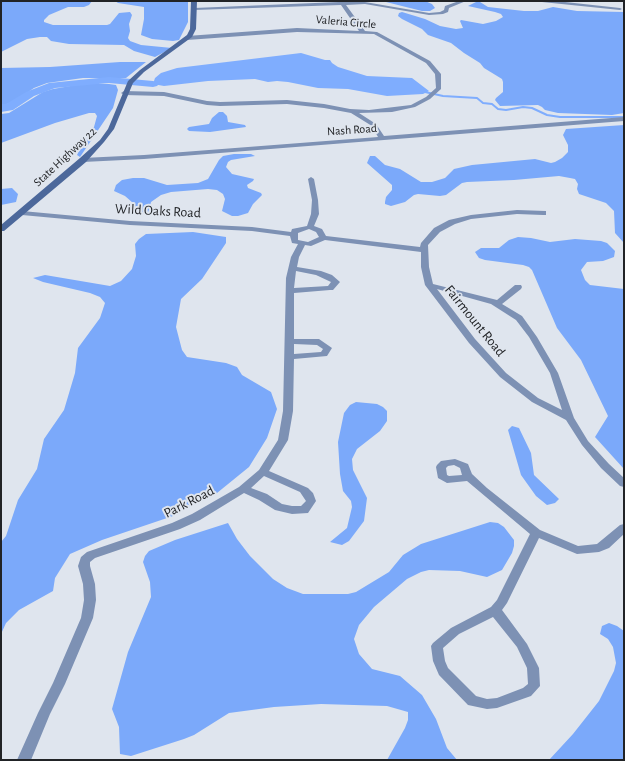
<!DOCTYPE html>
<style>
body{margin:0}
#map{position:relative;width:625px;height:761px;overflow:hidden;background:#dfe5ee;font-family:"Alegreya Sans",sans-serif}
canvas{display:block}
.frame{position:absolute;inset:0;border:2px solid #212326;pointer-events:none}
</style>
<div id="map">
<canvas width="625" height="761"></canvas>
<div class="frame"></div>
</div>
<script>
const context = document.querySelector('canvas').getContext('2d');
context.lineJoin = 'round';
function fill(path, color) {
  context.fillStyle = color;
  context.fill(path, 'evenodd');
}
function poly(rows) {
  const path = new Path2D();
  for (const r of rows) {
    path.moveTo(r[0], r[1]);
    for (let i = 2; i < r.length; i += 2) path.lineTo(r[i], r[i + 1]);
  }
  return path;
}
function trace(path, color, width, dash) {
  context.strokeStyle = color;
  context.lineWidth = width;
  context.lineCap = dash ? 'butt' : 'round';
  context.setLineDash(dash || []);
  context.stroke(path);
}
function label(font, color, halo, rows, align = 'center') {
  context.font = font + ' "Alegreya Sans",sans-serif';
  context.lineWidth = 4;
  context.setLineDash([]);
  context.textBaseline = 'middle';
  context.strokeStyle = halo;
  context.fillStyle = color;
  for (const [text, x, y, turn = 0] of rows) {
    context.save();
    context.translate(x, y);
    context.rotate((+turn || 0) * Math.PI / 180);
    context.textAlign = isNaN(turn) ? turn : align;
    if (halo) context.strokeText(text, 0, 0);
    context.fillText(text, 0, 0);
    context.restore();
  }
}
fill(poly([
 [1,1,92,1,89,5,84,7,68,7,49,15,44,20,44,22,53,25,107,25,110,24,119,13,130,12,132,15,129,24,130,31,128,38,130,41,141,45,172,48,155,57,134,51,124,45,69,44,51,41,47,37,40,37,27,39,1,52],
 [115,1,188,1,188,22,179,40,173,41,152,39,141,35,144,19,144,7,118,3],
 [382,1,412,2,425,1,432,4,435,8,430,11,422,11],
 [476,2,480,2,488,7,524,11,538,11,553,7,577,11,624,12,624,113,612,115,558,113,545,110,542,107,538,105,500,106,495,100,496,98,503,92,503,82,502,79,484,68,480,63,464,53,451,43,428,35,422,29,402,19,398,16,399,13,402,12,425,19,440,26,456,29,463,28,460,21,461,20,483,24,496,21,503,17,501,14,495,12,468,6],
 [120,62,146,62,126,78,83,78,47,83,34,88,12,103,1,105,1,68,50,67],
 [109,84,116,85,118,90,113,108,80,157,77,155,78,153,94,127,97,116,95,113,89,113,55,123,1,143,1,114,9,113,43,92,53,89,82,84],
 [219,112,223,112,227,116,228,122,245,125,246,127,210,132,189,131,187,129,189,127,209,124,212,118],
 [624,125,624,243,615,233,614,211,606,203,579,194,577,189,578,184,575,179,570,178,559,176,514,180,467,182,462,183,446,195,440,196,418,194,414,195,405,202,391,206,385,204,385,202,386,197,392,190,392,185,367,163,370,156,375,156,385,165,400,169,421,182,432,182,445,178,454,169,472,165,535,159,551,163,555,162,562,158,568,152,568,145,563,135,566,129],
 [234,154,251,154,255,156,231,160,228,162,226,167,232,174,254,179,253,181,247,185,248,188,261,193,262,195,253,204,248,213,238,216,232,216,222,211,225,199,223,194,217,190,208,189,171,192,161,195,151,202,148,213,136,215,133,203,125,196,114,191,116,185,122,180,133,178,144,178,167,185,198,183,208,179,219,160,223,156],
 [12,188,18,194,16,202,1,205,1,189],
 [193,232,226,237,226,243,202,279,181,299,176,327,182,350,187,357,226,363,237,367,242,375,271,392,277,409,267,438,249,467,217,493,173,516,102,540,70,554,55,578,53,591,19,610,6,623,1,634,1,542,6,536,18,500,37,469,44,439,64,410,75,373,78,348,100,318,105,303,100,297,90,293,43,282,33,278,45,275,110,286,121,281,132,269,136,256,135,244,139,239,146,234],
 [518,237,531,238,550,242,575,239,601,241,607,243,615,251,614,257,603,261,587,262,581,270,585,280,590,285,624,289,624,469,595,437,608,416,581,360,557,328,532,270,529,267,523,265,485,260,479,258,475,252,481,248,499,248,509,240],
 [356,402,377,404,383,407,387,411,387,421,380,431,357,449,352,459,353,470,367,498,364,521,349,541,342,545,330,542,347,528,352,507,351,501,343,491,340,474,338,442,344,413,350,405],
 [512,426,519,428,531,453,534,475,559,499,555,503,547,505,536,496,521,475,508,430],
 [490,522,498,523,504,527,514,540,514,546,512,553,502,570,487,577,460,571,429,570,421,572,407,579,374,607,359,625,354,639,359,654,372,669,400,676,422,695,436,719,447,748,457,760,387,760,405,728,408,720,408,712,387,706,321,704,274,707,229,713,194,735,184,739,131,756,120,754,119,727,112,709,128,652,151,597,150,582,143,562,145,556,149,551,175,540,228,523,237,539,250,556,273,579,287,588,303,594,348,594,356,592,389,572,403,555,421,544],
 [609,623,617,626,624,631,624,760,549,760,573,734,599,701,614,671,616,663,613,647,608,639,600,634,602,626]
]), '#7ba9fa');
fill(poly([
 [301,53,325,60,330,60,332,63,338,67,367,76,412,78,429,91,423,94,387,96,348,89,318,88,288,82,277,81,268,82,255,79,208,81,164,86,153,84,155,78,161,73,177,68]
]), '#7fadfe');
trace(poly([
 [425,92,443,96,477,98,483,103,492,104,498,109,506,110,523,107,532,108,547,115,560,117,624,117]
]), '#7fadfe', 2);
fill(poly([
 [109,77,153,81,157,82,159,84,157,86,153,87,109,83,55,88,34,96,13,110,1,112,1,104,6,104,26,92,49,83,109,77]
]), '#7fadfe');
fill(poly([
 [338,1,343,2,365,2,429,13,440,12,444,10,445,6,459,1,466,1,449,8,448,12,443,14,429,15,365,4,346,5,365,31,377,32,430,61,441,74,441,89,430,99,415,107,392,112,359,113,376,124,384,136,624,117,624,121,144,159,83,162,80,160,83,158,144,155,378,137,372,126,351,113,324,108,287,104,220,106,207,105,164,96,124,95,121,93,124,91,164,92,207,101,220,102,287,100,324,104,350,109,369,110,411,105,426,97,436,88,435,74,426,63,374,34,297,32,187,40,184,38,187,36,297,28,359,31,341,5,194,10,192,9,194,8,339,2,338,1],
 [540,1,556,1,620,8,622,9,620,10,542,2,540,1],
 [311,177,314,179,318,200,319,214,314,226,322,229,326,236,420,247,421,243,434,228,449,220,471,215,517,210,546,211,546,215,543,215,517,214,471,219,455,224,440,232,428,245,429,267,433,284,497,300,515,285,521,285,522,287,521,289,502,304,522,316,537,337,558,373,574,418,588,441,609,464,624,478,624,487,620,486,601,468,582,445,566,420,532,402,500,377,469,343,425,285,421,267,421,252,325,240,311,246,305,245,299,257,297,267,321,271,332,275,340,282,333,290,330,290,294,293,294,339,319,339,332,348,327,356,294,359,293,411,288,440,269,471,308,488,313,493,316,501,308,513,292,514,275,510,259,500,244,493,200,520,180,529,95,558,90,562,90,566,95,584,96,600,93,618,65,684,50,714,31,760,17,760,38,713,53,683,81,618,84,600,83,584,78,566,81,557,87,552,172,523,192,514,239,487,259,470,278,440,283,411,286,278,291,257,298,244,292,243,290,236,252,231,130,225,22,215,18,213,22,211,130,221,252,227,291,232,292,229,307,226,311,214,312,200,308,179,311,177],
 [309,229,316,232,319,237,308,242,298,240,298,233,309,229],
 [296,271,316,275,331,282,328,286,294,288,296,271],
 [437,289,491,304,516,320,529,337,550,373,562,410,538,398,506,373,475,339,437,289],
 [294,344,317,345,323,349,321,352,294,354,294,344],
 [264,476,300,492,306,501,301,506,292,506,282,504,267,494,251,488,264,476],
 [455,459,468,464,472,474,487,488,540,530,578,546,597,544,620,525,624,524,624,534,609,548,599,552,577,554,539,538,507,603,502,610,527,644,539,668,540,686,531,696,497,708,487,709,468,705,439,675,433,661,431,646,433,643,451,628,491,607,497,600,530,534,467,481,447,483,438,478,436,467,437,465,441,461,455,459],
 [454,465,460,468,462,475,449,476,447,475,446,468,448,466,454,465],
 [493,617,517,647,527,668,528,684,523,688,497,698,487,699,476,696,448,668,445,661,443,648,459,634,493,617]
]), '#7d91b4');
fill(poly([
 [191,1,197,1,196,29,192,37,144,72,133,83,114,129,104,142,86,162,4,231,1,231,1,225,80,158,100,140,108,129,128,81,140,70,187,35,190,29,191,1]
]), '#4c689b');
label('12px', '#212326', '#dfe5ee', [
 ["Valeria Circle",346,22,5],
 ["Nash Road",352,130,-4],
 ["State Highway 22",65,157,-43]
]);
label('14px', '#212326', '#dfe5ee', [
 ["Wild Oaks Road",158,211,3],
 ["Fairmount Road",475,321,51],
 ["Park Road",189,502,-27]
]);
</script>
